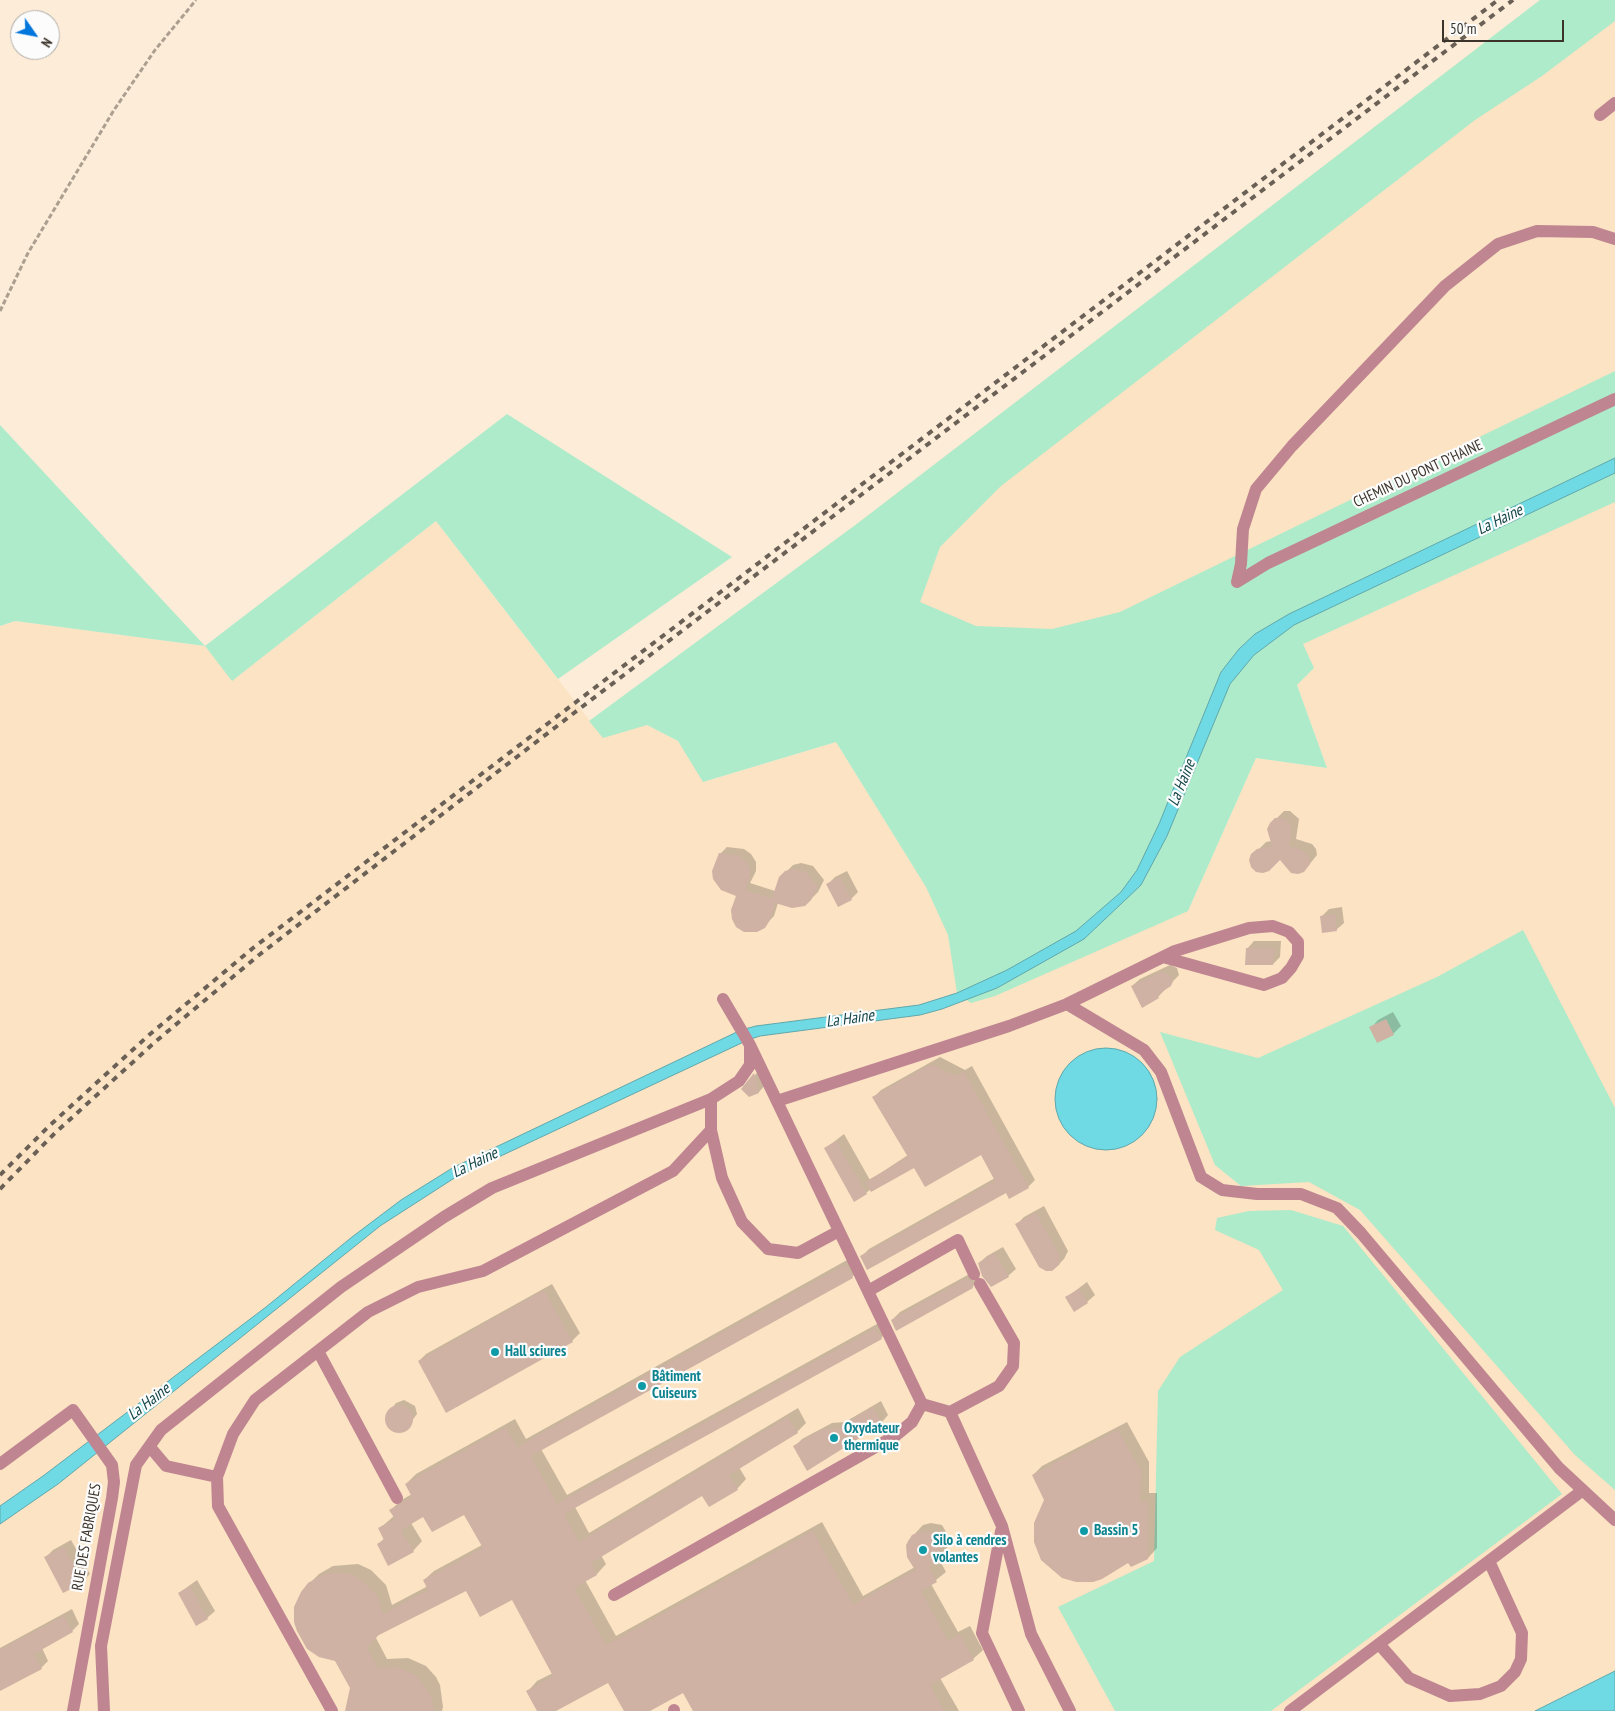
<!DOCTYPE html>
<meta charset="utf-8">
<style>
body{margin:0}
#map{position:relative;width:1615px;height:1711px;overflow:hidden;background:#fcecd8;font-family:"PT Sans Narrow",sans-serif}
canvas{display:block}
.north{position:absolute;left:10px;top:10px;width:50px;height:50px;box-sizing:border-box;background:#fcfcfc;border:1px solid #afaca8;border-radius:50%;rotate:123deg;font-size:14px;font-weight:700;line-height:20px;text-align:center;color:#3c342b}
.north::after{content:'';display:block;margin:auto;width:18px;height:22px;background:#0176dd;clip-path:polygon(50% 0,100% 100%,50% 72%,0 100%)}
.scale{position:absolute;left:1442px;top:20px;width:122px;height:22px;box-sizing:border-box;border:2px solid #3c342b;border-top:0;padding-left:6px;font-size:15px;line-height:18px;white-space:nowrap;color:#3c342b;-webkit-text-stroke:4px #fcfcfc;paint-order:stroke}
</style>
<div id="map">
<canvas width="1615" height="1711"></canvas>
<div class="north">N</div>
<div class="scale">50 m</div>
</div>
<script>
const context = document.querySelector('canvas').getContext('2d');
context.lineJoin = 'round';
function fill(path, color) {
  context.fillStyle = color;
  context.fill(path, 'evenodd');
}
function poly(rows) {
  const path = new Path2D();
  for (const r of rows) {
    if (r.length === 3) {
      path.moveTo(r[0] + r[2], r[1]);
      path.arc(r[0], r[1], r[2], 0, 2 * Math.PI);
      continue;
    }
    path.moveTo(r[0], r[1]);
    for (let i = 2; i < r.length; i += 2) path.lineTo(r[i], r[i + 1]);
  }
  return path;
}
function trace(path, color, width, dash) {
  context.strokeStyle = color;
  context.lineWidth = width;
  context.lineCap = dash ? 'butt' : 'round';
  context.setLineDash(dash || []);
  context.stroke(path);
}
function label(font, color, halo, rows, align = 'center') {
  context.font = font + ' "PT Sans Narrow",sans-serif';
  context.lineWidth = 4.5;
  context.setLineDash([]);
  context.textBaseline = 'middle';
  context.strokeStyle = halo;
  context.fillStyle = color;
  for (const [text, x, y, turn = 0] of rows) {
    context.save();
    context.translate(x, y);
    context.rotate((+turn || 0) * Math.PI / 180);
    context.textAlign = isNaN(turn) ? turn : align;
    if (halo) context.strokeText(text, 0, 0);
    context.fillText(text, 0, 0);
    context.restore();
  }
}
fill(poly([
 [1540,0,1615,0,1615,1671,1535,1711,0,1711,0,626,15,621,205,646,233,680,436,521,590,721,858,523],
 [808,650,917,872,836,742,704,782,678,741,647,725],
 [1297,685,1327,768,1256,758,1188,911,948,935]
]), '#fbe3c3');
fill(poly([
 [1540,0,1615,0,1615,21,1542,76,1475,120,1001,486,940,547,920,602,976,626,1052,629,1120,612,1615,371,1615,502,1303,644,1314,668,1297,685,1327,768,1256,758,1188,911,995,996,971,1003,957,993,948,935,926,887,836,742,703,782,678,741,647,725,603,738,589,721,858,523],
 [507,414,732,557,558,679,436,521,232,681,205,646,15,621,0,626,0,425,205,646],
 [1523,930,1615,1108,1615,1490,1575,1455,1360,1210,1309,1182,1241,1186,1215,1165,1160,1032,1258,1058,1437,977],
 [1291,1210,1343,1226,1562,1494,1271,1711,1115,1711,1058,1607,1154,1561,1158,1391,1180,1357,1283,1290,1259,1250,1215,1230,1217,1218,1249,1211]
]), '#aeebca');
const water = poly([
 [1615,458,1615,473,1294,625,1254,655,1230,684,1167,836,1141,885,1084,939,997,988,942,1009,920,1015,760,1036,748,1040,456,1177,380,1226,58,1484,0,1524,0,1506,43,1476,266,1307,352,1237,401,1200,454,1167,741,1030,756,1026,919,1005,957,993,1007,970,1076,931,1121,892,1137,870,1159,824,1221,672,1239,649,1255,634,1289,614,1615,458],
 [1106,1099,51],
 [1615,1671,1615,1711,1535,1711,1615,1671]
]);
fill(water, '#6fdae4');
trace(water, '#60a8ac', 1);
fill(poly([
 [1284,811,1290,811,1299,819,1296,839,1312,844,1316,849,1317,855,1304,871,1280,859,1251,857,1266,842,1272,841,1269,826],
 [727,847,744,849,751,854,756,862,756,871,750,883,775,891,780,878,793,865,801,863,813,866,824,880,818,892,811,899,778,903,774,916,761,929,738,895,720,854],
 [847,871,858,892,851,899,828,884,835,877],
 [1342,907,1344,923,1336,930,1322,916,1329,909],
 [1254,941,1281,941,1280,957,1273,964,1247,949],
 [1170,965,1177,968,1179,975,1158,997,1132,986,1140,979],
 [1393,1012,1401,1026,1393,1034,1371,1028,1378,1020],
 [940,1057,965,1070,972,1066,1035,1180,1028,1187,1007,1191,862,1256,869,1249,995,1178,982,1154,915,1166,871,1189,866,1193,826,1148,844,1134,870,1180,908,1155,874,1097,881,1090],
 [762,1067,766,1084,759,1092,743,1089],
 [1044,1206,1068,1251,1064,1259,1056,1267,1017,1224,1024,1217],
 [1003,1247,1016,1269,1008,1276,979,1263,987,1256],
 [856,1255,861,1268,852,1277,541,1449,567,1495,886,1319,891,1328,881,1338,575,1507,589,1533,798,1408,806,1423,797,1432,739,1467,746,1479,737,1489,703,1494,601,1555,606,1564,597,1574,585,1580,616,1636,822,1522,863,1596,915,1567,907,1552,908,1541,923,1525,931,1523,942,1525,949,1537,947,1548,938,1557,946,1572,931,1584,958,1632,970,1626,983,1650,973,1659,940,1678,959,1711,694,1711,684,1692,648,1711,625,1711,609,1681,553,1711,539,1711,528,1691,537,1681,553,1673,513,1598,466,1590,380,1633,376,1638,387,1659,408,1658,426,1666,436,1677,440,1685,443,1707,442,1711,346,1711,352,1688,309,1584,319,1574,333,1566,358,1564,371,1570,386,1585,392,1605,428,1586,424,1580,434,1571,482,1545,465,1513,424,1515,411,1523,422,1541,413,1551,378,1544,385,1538,380,1528,394,1516,391,1510,400,1501,412,1494,406,1484,416,1474,515,1419,526,1439],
 [975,1271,979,1274,980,1280,972,1287,892,1320,900,1312],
 [1087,1282,1095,1295,1087,1302,1067,1297],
 [552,1284,580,1333,572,1341,419,1361,426,1354],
 [404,1400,415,1406,417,1414,405,1430,397,1431,387,1424,386,1416,396,1403],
 [881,1401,888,1415,881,1423,795,1446,802,1439,832,1423,845,1422],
 [1127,1422,1149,1462,1149,1493,1157,1493,1157,1548,1148,1558,1046,1500,1033,1475,1042,1466],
 [71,1540,90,1574,82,1582,45,1558,53,1550],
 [197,1580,215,1611,207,1618,179,1593],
 [72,1609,79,1624,72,1631,42,1648,48,1661,41,1668,0,1690,0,1648]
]), '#0003');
fill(poly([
 [1275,818,1282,818,1289,821,1292,831,1289,846,1302,850,1309,857,1310,864,1304,872,1298,874,1291,873,1280,860,1269,871,1263,873,1256,872,1251,867,1249,860,1251,854,1257,849,1272,846,1267,829,1270,823],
 [719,853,737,855,745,860,750,869,750,878,745,890,772,898,779,877,785,871,794,869,806,872,818,887,811,900,805,906,792,908,775,903,770,920,765,928,757,932,744,932,736,927,732,919,731,910,736,896,721,890,713,879,712,871],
 [840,877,852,900,838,907,826,884],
 [1335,914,1337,931,1322,933,1320,916],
 [1246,948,1274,948,1273,965,1245,965],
 [1162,972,1170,975,1173,981,1171,986,1157,995,1159,998,1142,1008,1131,986],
 [1386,1019,1394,1035,1377,1043,1369,1027],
 [931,1064,956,1076,964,1072,1029,1188,1009,1199,1006,1193,867,1270,860,1256,995,1181,981,1155,925,1187,914,1168,871,1192,865,1182,908,1157,872,1097],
 [754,1073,759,1093,749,1097,741,1089],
 [836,1141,867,1194,854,1202,824,1148],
 [1036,1213,1059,1254,1060,1264,1052,1271,1046,1271,1039,1267,1015,1224],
 [995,1253,1009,1277,991,1287,982,1276,978,1263],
 [846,1264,853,1278,531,1456,557,1504,876,1328,882,1339,564,1514,579,1542,788,1417,798,1433,729,1475,738,1490,709,1507,702,1496,591,1563,597,1575,574,1588,606,1645,813,1531,853,1605,915,1570,907,1557,906,1545,912,1535,920,1532,928,1532,935,1536,940,1543,939,1555,929,1568,937,1582,921,1591,948,1641,960,1634,974,1660,930,1685,944,1711,693,1711,683,1693,650,1711,624,1711,608,1683,556,1711,537,1711,526,1691,553,1676,512,1600,480,1617,466,1591,377,1636,367,1648,378,1668,397,1667,416,1675,431,1695,434,1711,345,1711,350,1688,335,1661,319,1657,307,1649,297,1631,294,1622,294,1607,301,1592,308,1583,322,1575,331,1573,348,1573,361,1579,377,1595,383,1614,428,1590,423,1580,483,1548,464,1515,432,1532,423,1517,401,1530,414,1552,388,1566,377,1544,384,1540,378,1528,395,1519,389,1510,412,1497,405,1484,506,1427,517,1447],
 [967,1278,972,1282,973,1288,896,1331,891,1320],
 [1079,1289,1088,1303,1074,1312,1065,1297],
 [544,1290,573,1342,446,1413,418,1361],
 [399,1419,14],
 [873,1407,882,1424,807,1471,793,1446,823,1429,837,1429],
 [1118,1430,1141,1471,1140,1502,1148,1502,1148,1559,1131,1567,1128,1563,1102,1579,1093,1582,1076,1582,1062,1578,1041,1560,1034,1542,1034,1523,1044,1500,1032,1475],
 [64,1547,83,1583,63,1593,44,1557],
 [190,1586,208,1619,196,1626,178,1593],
 [64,1616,73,1632,34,1654,42,1669,0,1691,0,1650]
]), '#cfb2a4');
trace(poly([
 [0,311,28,253,114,110,155,50,196,0]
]), '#ac9f90', 3, [5, 2.5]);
trace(poly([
 [1600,115,1615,103],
 [1237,582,1241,564,1243,529,1256,489,1292,446,1445,286,1498,244,1537,231,1593,232,1615,239],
 [1237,582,1268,563,1615,399],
 [723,999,750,1045,922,1404,950,1412,1002,1526,1031,1634,1070,1711],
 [1067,1004,1175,951,1249,928,1273,926,1289,932,1298,942,1298,956,1291,968,1282,978,1264,985,1163,957],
 [777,1101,1009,1026,1067,1004,1144,1050,1161,1072,1201,1177,1222,1190,1257,1194,1301,1194,1337,1208,1361,1233,1559,1468,1615,1520],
 [711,1130,722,1178,742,1222,768,1249,798,1253,839,1231],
 [868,1291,958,1240,974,1274],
 [318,1351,397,1498],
 [950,1412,999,1386,1013,1366,1014,1343,980,1284],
 [150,1447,166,1466,217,1477],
 [0,1464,73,1410,112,1465,114,1482,112,1498,73,1711],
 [1001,1531,982,1633,1019,1711],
 [614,1595,895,1436,912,1422,922,1404],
 [1379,1644,1409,1678,1450,1696,1480,1694,1501,1686,1515,1672,1521,1659,1522,1633,1489,1561],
 [674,1710,674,1711],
 [104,1711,101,1646,136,1465,161,1430,341,1287,444,1217,492,1188,711,1099,739,1081,750,1065,750,1045],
 [332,1711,218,1506,217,1477,233,1434,255,1400,368,1312,418,1287,483,1271,673,1171,711,1130,711,1099],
 [1290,1711,1583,1490]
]), '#bf8591', 12);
trace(poly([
 [0,1175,48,1127,149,1035,253,948,1498,0],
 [0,1189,54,1134,155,1042,259,955,587,703,1513,0]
]), '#6a6055', 4, [6, 6]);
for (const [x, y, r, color] of [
 [495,1352,5,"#0f9aa8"],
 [642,1386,5,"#0f9aa8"],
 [834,1438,5,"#0f9aa8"],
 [1084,1531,5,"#0f9aa8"],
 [923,1550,5,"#0f9aa8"]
]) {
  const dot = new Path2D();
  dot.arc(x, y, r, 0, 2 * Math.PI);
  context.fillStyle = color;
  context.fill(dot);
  trace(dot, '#fcfcfc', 2);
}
label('15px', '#3c342b', '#fcfcfc', [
 ["CHEMIN DU PONT D'HAINE",1418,474,-25],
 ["RUE DES FABRIQUES",87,1537,-80]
]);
label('bold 15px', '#0d838f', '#fcfcfc', [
 ["Hall sciures",505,1352],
 ["Bâtiment",652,1377],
 ["Cuiseurs",652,1394],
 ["Oxydateur",844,1429],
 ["thermique",844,1446],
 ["Bassin 5",1094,1531],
 ["Silo à cendres",933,1541],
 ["volantes",933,1558]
], 'left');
label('italic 16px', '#134549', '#fcfcfc', [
 ["La Haine",1500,520,-26],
 ["La Haine",1182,783,-68],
 ["La Haine",850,1019,-8],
 ["La Haine",475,1163,-26],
 ["La Haine",149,1402,-38]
]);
</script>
